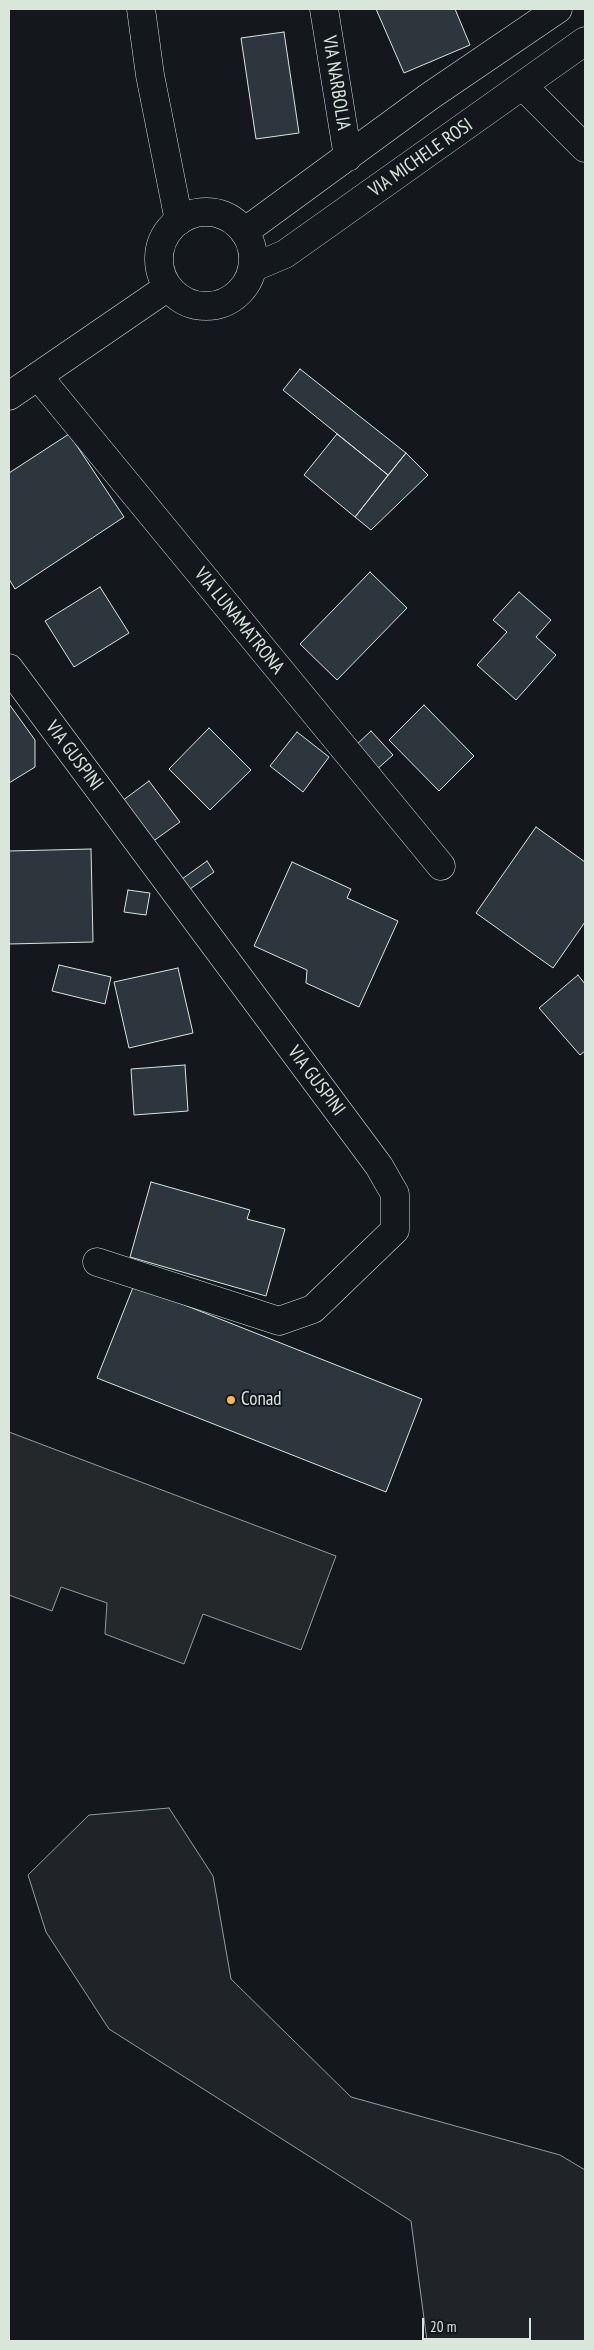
<!DOCTYPE html>
<style>
body{margin:0}
#map{position:relative;width:594px;height:2350px;overflow:hidden;background:#14181c;font-family:"PT Sans Narrow",sans-serif}
canvas{display:block}
.frame{position:absolute;inset:0;border:10px solid #d8e6dc;pointer-events:none}
.scale{position:absolute;left:422px;top:2318px;width:109px;height:22px;box-sizing:border-box;border:2px solid #d8e6dc;border-top:0;padding-left:6px;font-size:15px;line-height:18px;white-space:nowrap;color:#d8e6dc;-webkit-text-stroke:4px #14181c;paint-order:stroke}
</style>
<div id="map">
<canvas width="594" height="2350"></canvas>
<div class="frame"></div>
<div class="scale">20 m</div>
</div>
<script>
const context = document.querySelector('canvas').getContext('2d');
context.lineJoin = 'round';
function fill(path, color) {
  context.fillStyle = color;
  context.fill(path, 'evenodd');
}
function poly(rows) {
  const path = new Path2D();
  for (const r of rows) {
    if (r.length === 3) {
      path.moveTo(r[0] + r[2], r[1]);
      path.arc(r[0], r[1], r[2], 0, 2 * Math.PI);
      continue;
    }
    path.moveTo(r[0], r[1]);
    for (let i = 2; i < r.length; i += 2) path.lineTo(r[i], r[i + 1]);
  }
  return path;
}
function trace(path, color, width, dash) {
  context.strokeStyle = color;
  context.lineWidth = width;
  context.lineCap = dash ? 'butt' : 'round';
  context.setLineDash(dash || []);
  context.stroke(path);
}
function label(font, color, halo, rows, align = 'center') {
  context.font = font + ' "PT Sans Narrow",sans-serif';
  context.lineWidth = 4;
  context.setLineDash([]);
  context.textBaseline = 'middle';
  context.strokeStyle = halo;
  context.fillStyle = color;
  for (const [text, x, y, turn = 0] of rows) {
    context.save();
    context.translate(x, y);
    context.rotate((+turn || 0) * Math.PI / 180);
    context.textAlign = isNaN(turn) ? turn : align;
    if (halo) context.strokeText(text, 0, 0);
    context.fillText(text, 0, 0);
    context.restore();
  }
}
const green = poly([
 [169,1808,213,1876,231,1979,351,2097,560,2155,585,2170,585,2341,427,2341,411,2221,109,2029,46,1932,28,1875,89,1815,169,1808]
]);
fill(green, '#202428');
trace(green, '#939e99', 1);
const parking = poly([
 [9,1432,336,1556,301,1650,203,1614,184,1664,105,1634,107,1603,61,1587,52,1611,9,1595,9,1432]
]);
fill(parking, '#24282b');
trace(parking, '#939e99', 1);
const building = poly([
 [376,9,455,9,470,45,404,73,376,9],
 [284,32,299,133,256,139,241,38,284,32],
 [300,369,406,453,388,475,283,390,300,369],
 [69,434,124,517,15,589,9,579,9,473,69,434],
 [337,434,388,475,355,517,304,475,337,434],
 [406,453,428,475,371,530,355,517,406,453],
 [370,572,407,608,337,680,300,644,370,572],
 [100,587,129,633,74,667,45,621,100,587],
 [519,592,551,620,536,637,556,655,516,700,477,665,507,632,493,620,519,592],
 [9,704,35,740,35,767,9,783,9,704],
 [424,705,474,756,439,791,389,740,424,705],
 [209,728,251,770,210,810,169,769,209,728],
 [371,731,393,755,375,771,355,746,371,731],
 [297,732,329,757,303,792,270,766,297,732],
 [149,781,180,822,152,842,122,801,149,781],
 [536,827,585,862,585,922,553,968,476,913,536,827],
 [91,849,93,942,9,944,9,851,91,849],
 [207,861,214,872,190,889,182,879,207,861],
 [292,862,351,889,347,898,398,921,359,1007,306,983,307,970,254,946,292,862],
 [128,890,150,893,146,915,124,912,128,890],
 [59,965,111,977,105,1004,52,991,59,965],
 [178,968,193,1033,129,1048,114,982,178,968],
 [578,975,585,984,585,1051,580,1055,539,1008,578,975],
 [185,1065,188,1111,134,1115,131,1069,185,1065],
 [151,1182,250,1210,247,1219,285,1229,266,1296,130,1257,151,1182],
 [134,1285,422,1399,386,1492,97,1378,134,1285]
]);
fill(building, '#2c363c');
trace(building, '#d8e6dc', 1);
const minor = poly([
 [324,9,348,157],
 [523,86,585,148],
 [206,259,47],
 [244,232,430,96,558,9],
 [252,268,285,254,585,41],
 [38,376,441,866],
 [9,396,168,287],
 [9,668,379,1166,395,1194,395,1230,313,1309,279,1321,97,1262]
]);
const highway = poly([
 [141,9,150,75,179,221]
]);
trace(minor, '#d8e6dc', 29);
trace(highway, '#d8e6dc', 29);
trace(minor, '#14181c', 28);
trace(highway, '#14181c', 28);
for (const [x, y, r, color] of [
 [231,1400,5,"#ffb74d"]
]) {
  const dot = new Path2D();
  dot.arc(x, y, r, 0, 2 * Math.PI);
  context.fillStyle = color;
  context.fill(dot);
  trace(dot, '#14181c', 2);
}
label('19px', '#d8e6dc', '#14181c', [
 ["VIA NARBOLIA",336,83,81],
 ["VIA MICHELE ROSI",421,158,-35],
 ["VIA LUNAMATRONA",239,621,51],
 ["VIA GUSPINI",74,756,53],
 ["VIA GUSPINI",316,1081,53]
]);
label('19px', '#d8e6dc', '#14181c', [
 ["Conad",241,1400]
], 'left');
</script>
